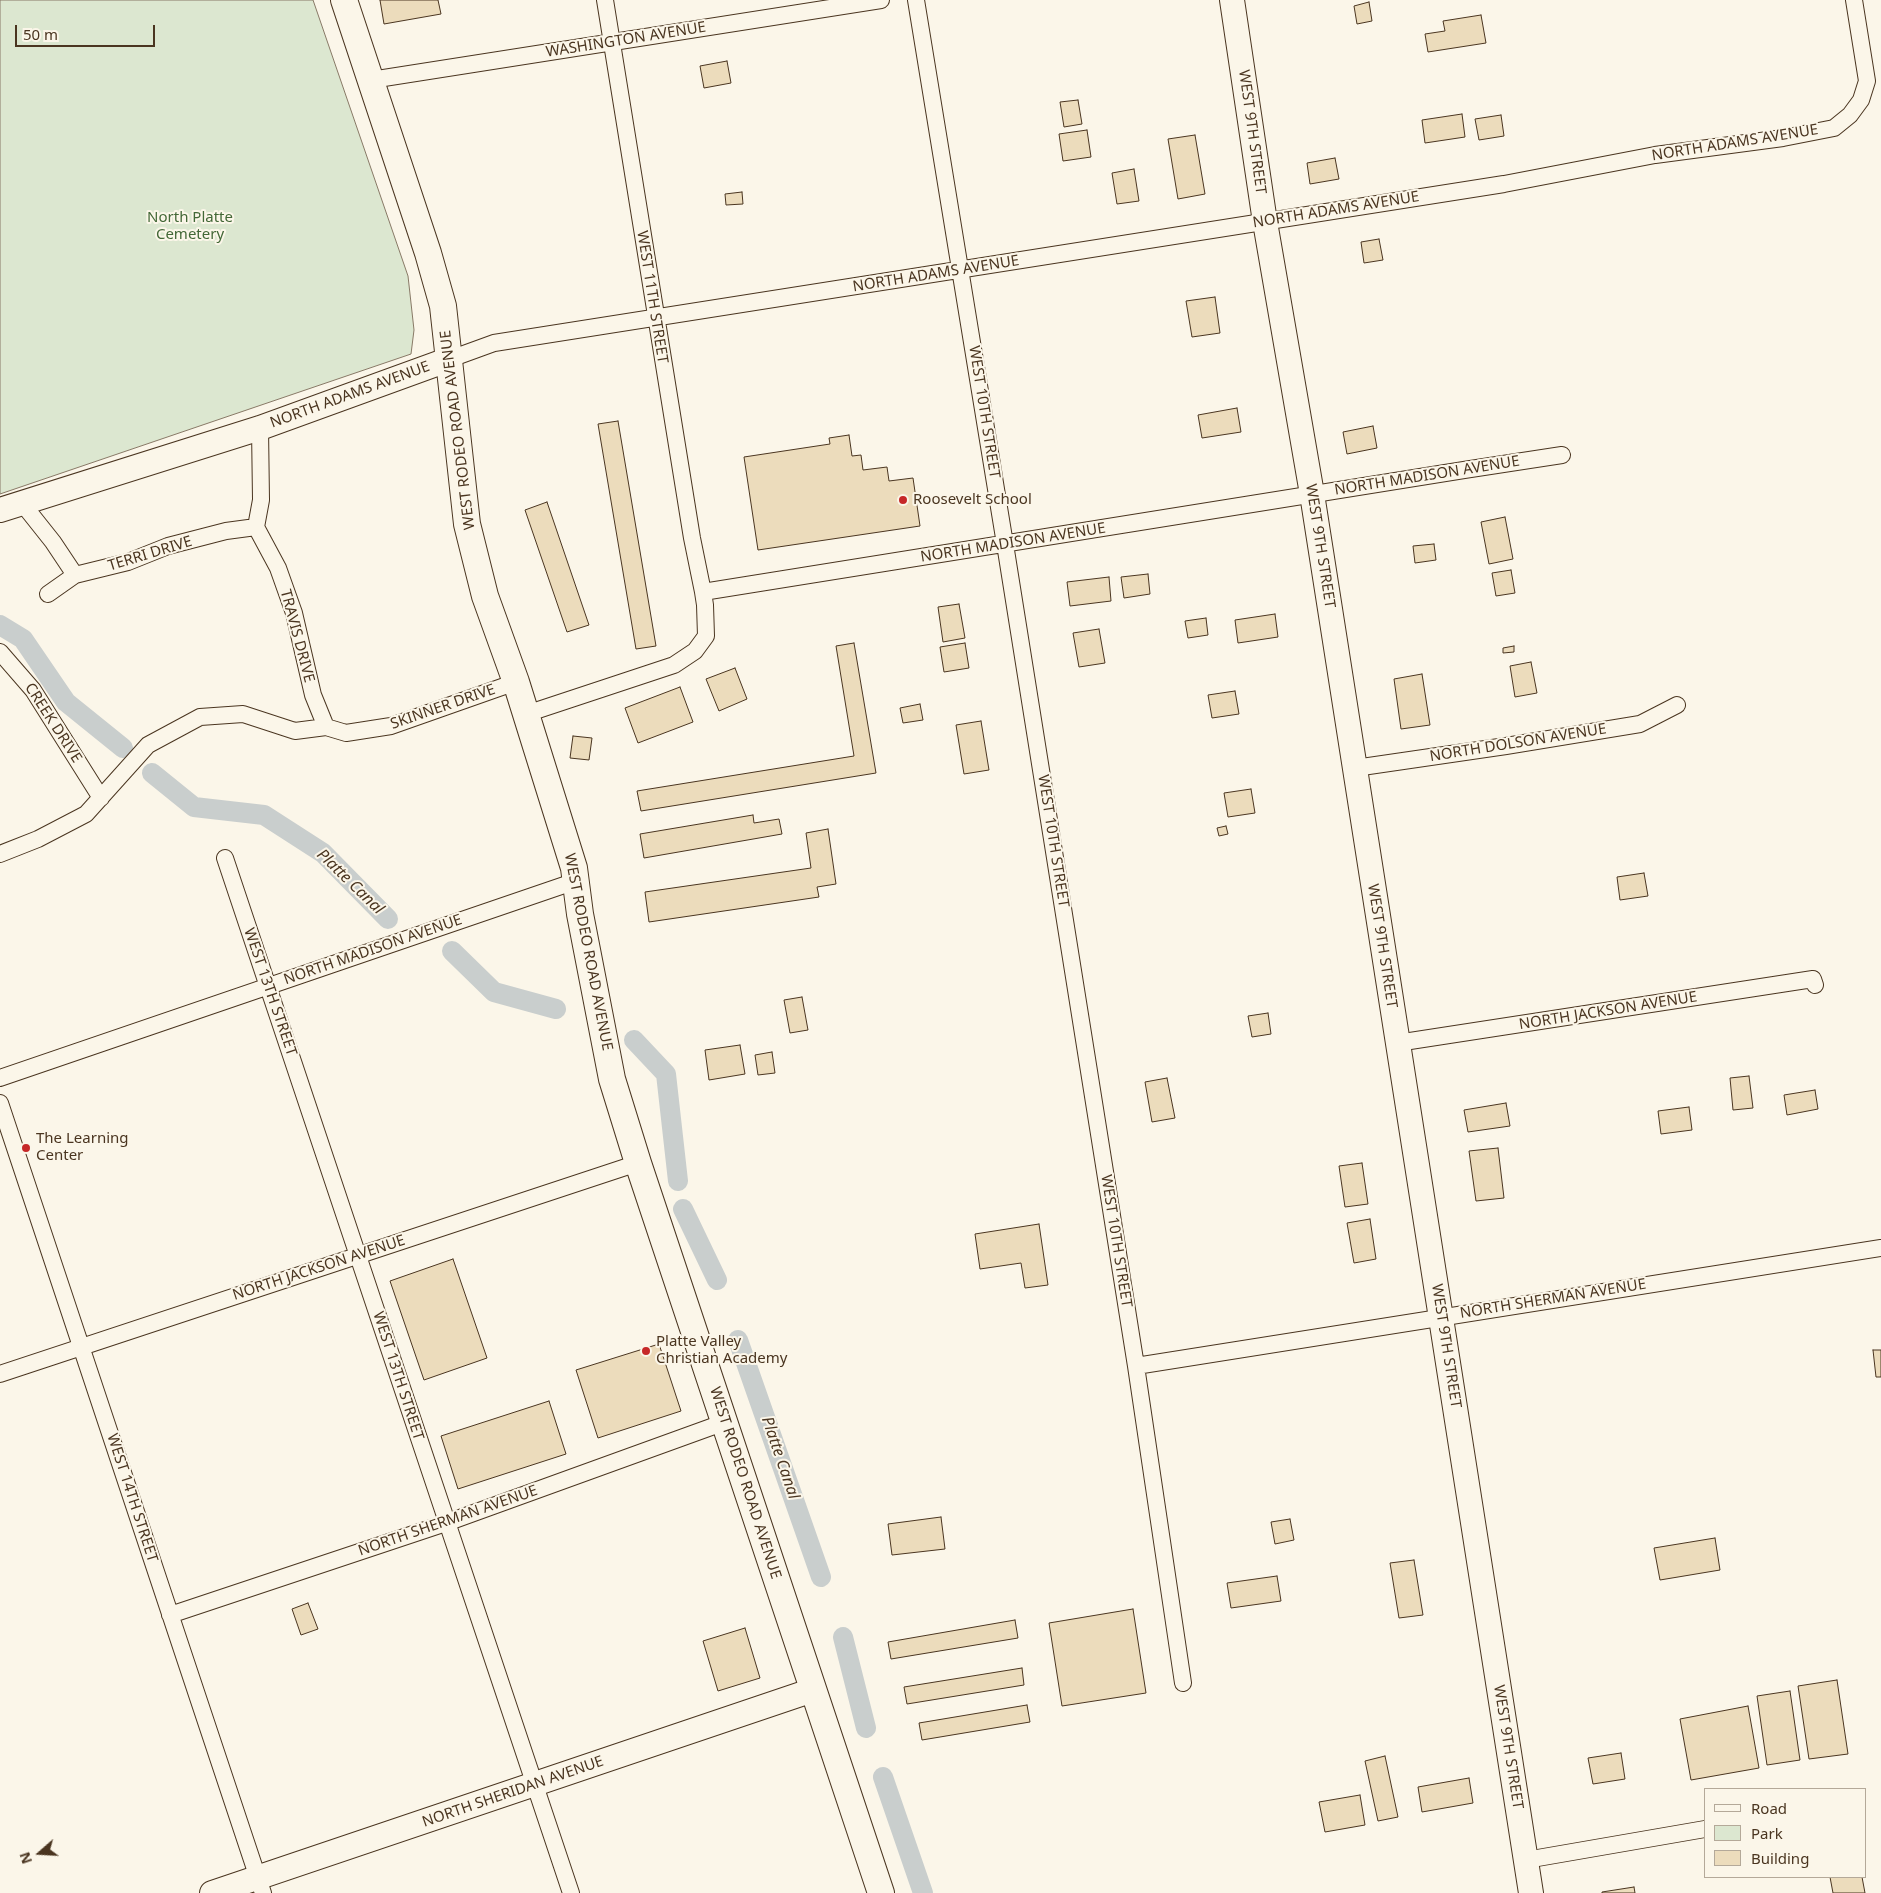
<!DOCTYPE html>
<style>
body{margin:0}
#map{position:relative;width:1881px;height:1893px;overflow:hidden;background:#fbf6e9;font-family:"Noto Sans",sans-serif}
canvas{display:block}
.legend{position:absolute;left:1704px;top:1788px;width:162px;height:90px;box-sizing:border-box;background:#fbf6e9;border:1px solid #b4a999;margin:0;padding:6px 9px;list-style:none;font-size:15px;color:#4a3520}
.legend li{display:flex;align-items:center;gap:10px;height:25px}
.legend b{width:25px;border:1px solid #b4a999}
.north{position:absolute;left:15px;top:1828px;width:50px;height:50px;-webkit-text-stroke:4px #fbf6e9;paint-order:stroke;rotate:251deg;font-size:14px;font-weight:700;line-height:20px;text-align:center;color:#4a3520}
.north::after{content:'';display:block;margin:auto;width:18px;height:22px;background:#4a3520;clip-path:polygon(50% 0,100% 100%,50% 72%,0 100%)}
.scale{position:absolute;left:15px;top:25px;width:140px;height:22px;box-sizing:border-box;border:2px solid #4a3520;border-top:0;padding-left:6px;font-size:15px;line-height:18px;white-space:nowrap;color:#4a3520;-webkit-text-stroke:4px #fbf6e9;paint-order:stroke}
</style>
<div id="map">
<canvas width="1881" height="1893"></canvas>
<ul class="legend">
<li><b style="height:6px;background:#fbf6e9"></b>Road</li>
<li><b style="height:14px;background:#dce7d0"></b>Park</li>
<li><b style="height:14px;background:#ecdcbc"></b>Building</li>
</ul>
<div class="north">N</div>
<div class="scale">50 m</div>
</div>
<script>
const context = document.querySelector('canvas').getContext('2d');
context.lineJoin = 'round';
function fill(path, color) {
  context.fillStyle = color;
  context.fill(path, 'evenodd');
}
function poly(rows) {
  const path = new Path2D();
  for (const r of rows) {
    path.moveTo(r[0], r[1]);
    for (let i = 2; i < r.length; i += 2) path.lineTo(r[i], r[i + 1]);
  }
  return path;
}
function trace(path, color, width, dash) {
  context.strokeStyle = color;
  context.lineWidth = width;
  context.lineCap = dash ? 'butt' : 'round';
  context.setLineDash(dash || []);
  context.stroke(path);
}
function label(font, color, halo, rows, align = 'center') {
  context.font = font + ' "Noto Sans",sans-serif';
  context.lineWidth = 4;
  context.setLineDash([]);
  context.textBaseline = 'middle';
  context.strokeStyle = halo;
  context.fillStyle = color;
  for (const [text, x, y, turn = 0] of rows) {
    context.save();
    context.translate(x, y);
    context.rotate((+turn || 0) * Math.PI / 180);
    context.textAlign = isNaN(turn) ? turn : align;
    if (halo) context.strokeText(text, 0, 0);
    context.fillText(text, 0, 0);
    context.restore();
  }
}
const green = poly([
 [0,0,313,0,408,276,414,330,411,354,0,494,0,0]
]);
fill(green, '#dce7d0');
trace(green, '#887966', 1);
trace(poly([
 [0,625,23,639,66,702,123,748],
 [152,773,194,807,264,815,323,853,388,919],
 [452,951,494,992,556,1009],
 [634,1040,666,1074,678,1181],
 [683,1209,717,1280],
 [738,1340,821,1577],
 [843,1637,866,1728],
 [883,1777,923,1893]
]), '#c9cecd', 20);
const building = poly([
 [380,0,438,0,441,14,384,24,380,0],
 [1369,2,1372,21,1357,24,1354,6,1369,2],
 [1481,15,1486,43,1428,52,1425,34,1445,31,1443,21,1481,15],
 [727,61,731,83,704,88,700,66,727,61],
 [1078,100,1082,124,1064,127,1060,102,1078,100],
 [1462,114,1465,137,1425,143,1422,120,1462,114],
 [1501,115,1504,136,1479,140,1475,119,1501,115],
 [1087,130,1091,157,1063,161,1059,134,1087,130],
 [1195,135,1205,194,1178,199,1168,139,1195,135],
 [1335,158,1339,179,1310,184,1307,163,1335,158],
 [1134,169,1139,201,1117,204,1112,173,1134,169],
 [742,192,743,204,726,205,725,194,742,192],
 [1379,239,1383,260,1364,263,1361,242,1379,239],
 [1215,297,1220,333,1192,337,1186,301,1215,297],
 [1237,408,1241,432,1202,438,1198,415,1237,408],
 [618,421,656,646,636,649,598,424,618,421],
 [1373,426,1377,448,1347,454,1343,432,1373,426],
 [849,435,852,456,861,455,863,470,887,467,889,481,913,478,920,526,758,550,744,457,830,444,829,438,849,435],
 [547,502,589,625,567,632,525,510,547,502],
 [1505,517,1513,559,1489,564,1481,522,1505,517],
 [1434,544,1436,560,1415,563,1413,546,1434,544],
 [1511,570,1515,593,1496,596,1492,573,1511,570],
 [1148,574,1150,594,1124,598,1121,577,1148,574],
 [1109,577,1111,601,1070,606,1067,582,1109,577],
 [959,604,965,638,943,642,938,607,959,604],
 [1275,614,1278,637,1238,643,1235,620,1275,614],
 [1206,618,1208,635,1188,638,1185,621,1206,618],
 [1099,629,1105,663,1079,667,1073,633,1099,629],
 [854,643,876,773,641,811,637,791,854,756,836,646,854,643],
 [965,643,969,668,944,672,940,647,965,643],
 [1514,646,1514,652,1503,653,1503,648,1514,646],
 [1531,662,1537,693,1515,697,1510,666,1531,662],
 [735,668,747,699,719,711,706,679,735,668],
 [1422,674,1430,725,1401,729,1394,679,1422,674],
 [680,687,693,722,638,743,625,708,680,687],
 [1235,691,1239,714,1212,718,1208,695,1235,691],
 [920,704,923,720,903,723,900,708,920,704],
 [981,721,989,770,964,774,956,725,981,721],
 [573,736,592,738,589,760,570,758,573,736],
 [1251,789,1255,813,1228,817,1224,793,1251,789],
 [753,815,754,823,779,819,782,834,644,858,640,834,753,815],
 [1226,826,1228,834,1219,836,1217,828,1226,826],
 [828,829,836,884,817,887,819,897,649,922,645,892,811,868,806,833,828,829],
 [1644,873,1648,896,1620,900,1617,877,1644,873],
 [802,997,808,1030,790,1033,784,1000,802,997],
 [1268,1013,1271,1034,1252,1037,1248,1016,1268,1013],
 [740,1045,745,1074,709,1080,705,1050,740,1045],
 [772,1052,775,1073,758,1075,755,1055,772,1052],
 [1749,1076,1753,1108,1733,1110,1730,1078,1749,1076],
 [1167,1078,1175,1118,1152,1122,1145,1082,1167,1078],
 [1815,1090,1818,1109,1787,1115,1784,1095,1815,1090],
 [1506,1103,1510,1126,1468,1132,1464,1110,1506,1103],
 [1689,1107,1692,1130,1661,1134,1658,1111,1689,1107],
 [1498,1148,1504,1198,1476,1201,1469,1151,1498,1148],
 [1362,1163,1368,1204,1345,1207,1339,1166,1362,1163],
 [1370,1219,1376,1259,1354,1263,1347,1223,1370,1219],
 [1039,1224,1048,1285,1025,1288,1021,1263,980,1269,975,1234,1039,1224],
 [453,1259,487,1358,424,1380,390,1281,453,1259],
 [659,1344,681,1411,598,1438,576,1370,659,1344],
 [1873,1350,1881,1350,1881,1377,1876,1377,1873,1350],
 [549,1401,566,1454,458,1489,441,1436,549,1401],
 [941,1517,945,1549,892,1555,888,1524,941,1517],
 [1290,1519,1294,1540,1275,1544,1271,1522,1290,1519],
 [1715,1538,1720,1570,1660,1580,1654,1548,1715,1538],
 [1414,1560,1423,1615,1399,1618,1390,1563,1414,1560],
 [1277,1576,1281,1601,1231,1608,1227,1583,1277,1576],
 [308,1603,318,1629,301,1635,292,1609,308,1603],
 [1133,1609,1146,1693,1062,1706,1049,1623,1133,1609],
 [1015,1620,1018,1638,891,1659,888,1642,1015,1620],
 [745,1628,760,1678,718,1691,703,1641,745,1628],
 [1022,1668,1024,1685,907,1704,904,1687,1022,1668],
 [1837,1680,1848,1754,1809,1759,1798,1686,1837,1680],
 [1790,1691,1800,1760,1767,1765,1757,1696,1790,1691],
 [1027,1705,1030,1722,922,1740,919,1723,1027,1705],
 [1748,1706,1759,1768,1691,1780,1680,1719,1748,1706],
 [1621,1753,1625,1779,1593,1784,1588,1758,1621,1753],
 [1385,1756,1398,1817,1378,1821,1365,1761,1385,1756],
 [1469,1778,1473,1803,1422,1812,1418,1787,1469,1778],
 [1360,1795,1365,1825,1325,1832,1319,1802,1360,1795],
 [1830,1877,1862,1877,1865,1893,1833,1893,1830,1877],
 [1634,1887,1635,1893,1602,1893,1602,1892,1634,1887]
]);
fill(building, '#ecdcbc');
trace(building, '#4a3520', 1);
const street = poly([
 [605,0,692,538,703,592],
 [916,0,1005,544,1136,1366,1183,1683],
 [371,80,881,0],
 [450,359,494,343,1504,184,1655,155,1783,138,1834,128,1850,115,1861,100,1867,81,1854,0],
 [260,428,261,500,256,527,278,568,294,613,313,695,326,727],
 [22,503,53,542,75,575],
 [48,594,75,575,128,562,168,546,226,531,256,527],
 [0,652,33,690,101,798],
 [526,714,674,665,695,651,706,636,705,605,703,592,1464,470,1562,455],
 [1355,768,1506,746,1640,724,1677,705],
 [0,854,38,839,86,814,148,745,200,717,243,714,295,731,326,727,346,733,391,726,516,682],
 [225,858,571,1893],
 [1397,1043,1813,979,1815,985],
 [0,1078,576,881],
 [0,1103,263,1893],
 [1136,1366,1881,1248],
 [0,1374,638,1163],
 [170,1615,446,1523,725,1422],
 [1526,1860,1705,1829]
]);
const secondary = poly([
 [1232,0,1265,222,1312,494,1531,1893],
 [0,510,260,428,450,359],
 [212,1893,813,1690]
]);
const primary = poly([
 [344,0,428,253,443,306,467,524,485,596,516,682,574,868,580,914,612,1079,638,1163,881,1893]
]);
trace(street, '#4a3520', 18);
trace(secondary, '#4a3520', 26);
trace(primary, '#4a3520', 28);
trace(street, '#fbf6e9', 16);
trace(secondary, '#fbf6e9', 24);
trace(primary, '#fbf6e9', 26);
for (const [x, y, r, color] of [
 [903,500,5,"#c62828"],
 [26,1148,5,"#c62828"],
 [646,1351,5,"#c62828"]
]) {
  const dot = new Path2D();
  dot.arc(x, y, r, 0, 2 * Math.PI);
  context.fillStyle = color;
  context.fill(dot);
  trace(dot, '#fbf6e9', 2);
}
label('15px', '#4a3520', '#fbf6e9', [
 ["WASHINGTON AVENUE",626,40,-9],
 ["WEST 9TH STREET",1252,132,82],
 ["NORTH ADAMS AVENUE",1735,143,-9],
 ["NORTH ADAMS AVENUE",1336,210,-9],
 ["NORTH ADAMS AVENUE",936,274,-9],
 ["WEST 11TH STREET",652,297,81],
 ["NORTH ADAMS AVENUE",350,395,-20],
 ["WEST 10TH STREET",984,412,81],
 ["WEST RODEO ROAD AVENUE",458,430,-97],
 ["NORTH MADISON AVENUE",1427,476,-9],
 ["NORTH MADISON AVENUE",1013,543,-9],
 ["WEST 9TH STREET",1320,546,81],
 ["TERRI DRIVE",150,554,-17],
 ["TRAVIS DRIVE",297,636,75],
 ["SKINNER DRIVE",443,707,-19],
 ["CREEK DRIVE",53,723,57],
 ["NORTH DOLSON AVENUE",1518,743,-9],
 ["WEST 10TH STREET",1053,841,81],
 ["WEST 9TH STREET",1382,946,81],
 ["NORTH MADISON AVENUE",373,950,-19],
 ["WEST RODEO ROAD AVENUE",588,952,79],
 ["WEST 13TH STREET",270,992,71],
 ["NORTH JACKSON AVENUE",1608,1011,-9],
 ["WEST 10TH STREET",1116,1241,81],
 ["NORTH JACKSON AVENUE",319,1268,-18],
 ["NORTH SHERMAN AVENUE",1553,1299,-9],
 ["WEST 9TH STREET",1446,1346,81],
 ["WEST 13TH STREET",398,1376,72],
 ["WEST RODEO ROAD AVENUE",745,1483,72],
 ["WEST 14TH STREET",132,1498,72],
 ["NORTH SHERMAN AVENUE",448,1521,-19],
 ["WEST 9TH STREET",1508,1747,81],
 ["NORTH SHERIDAN AVENUE",513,1792,-19]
]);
label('15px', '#436837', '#fbf6e9', [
 ["North Platte",190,218],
 ["Cemetery",190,235]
]);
label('15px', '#4a3520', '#fbf6e9', [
 ["Roosevelt School",913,500],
 ["The Learning",36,1139],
 ["Center",36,1156],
 ["Platte Valley",656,1342],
 ["Christian Academy",656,1359]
], 'left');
label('italic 16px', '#4a3520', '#fbf6e9', [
 ["Platte Canal",350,882,44],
 ["Platte Canal",780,1458,71]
]);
</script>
